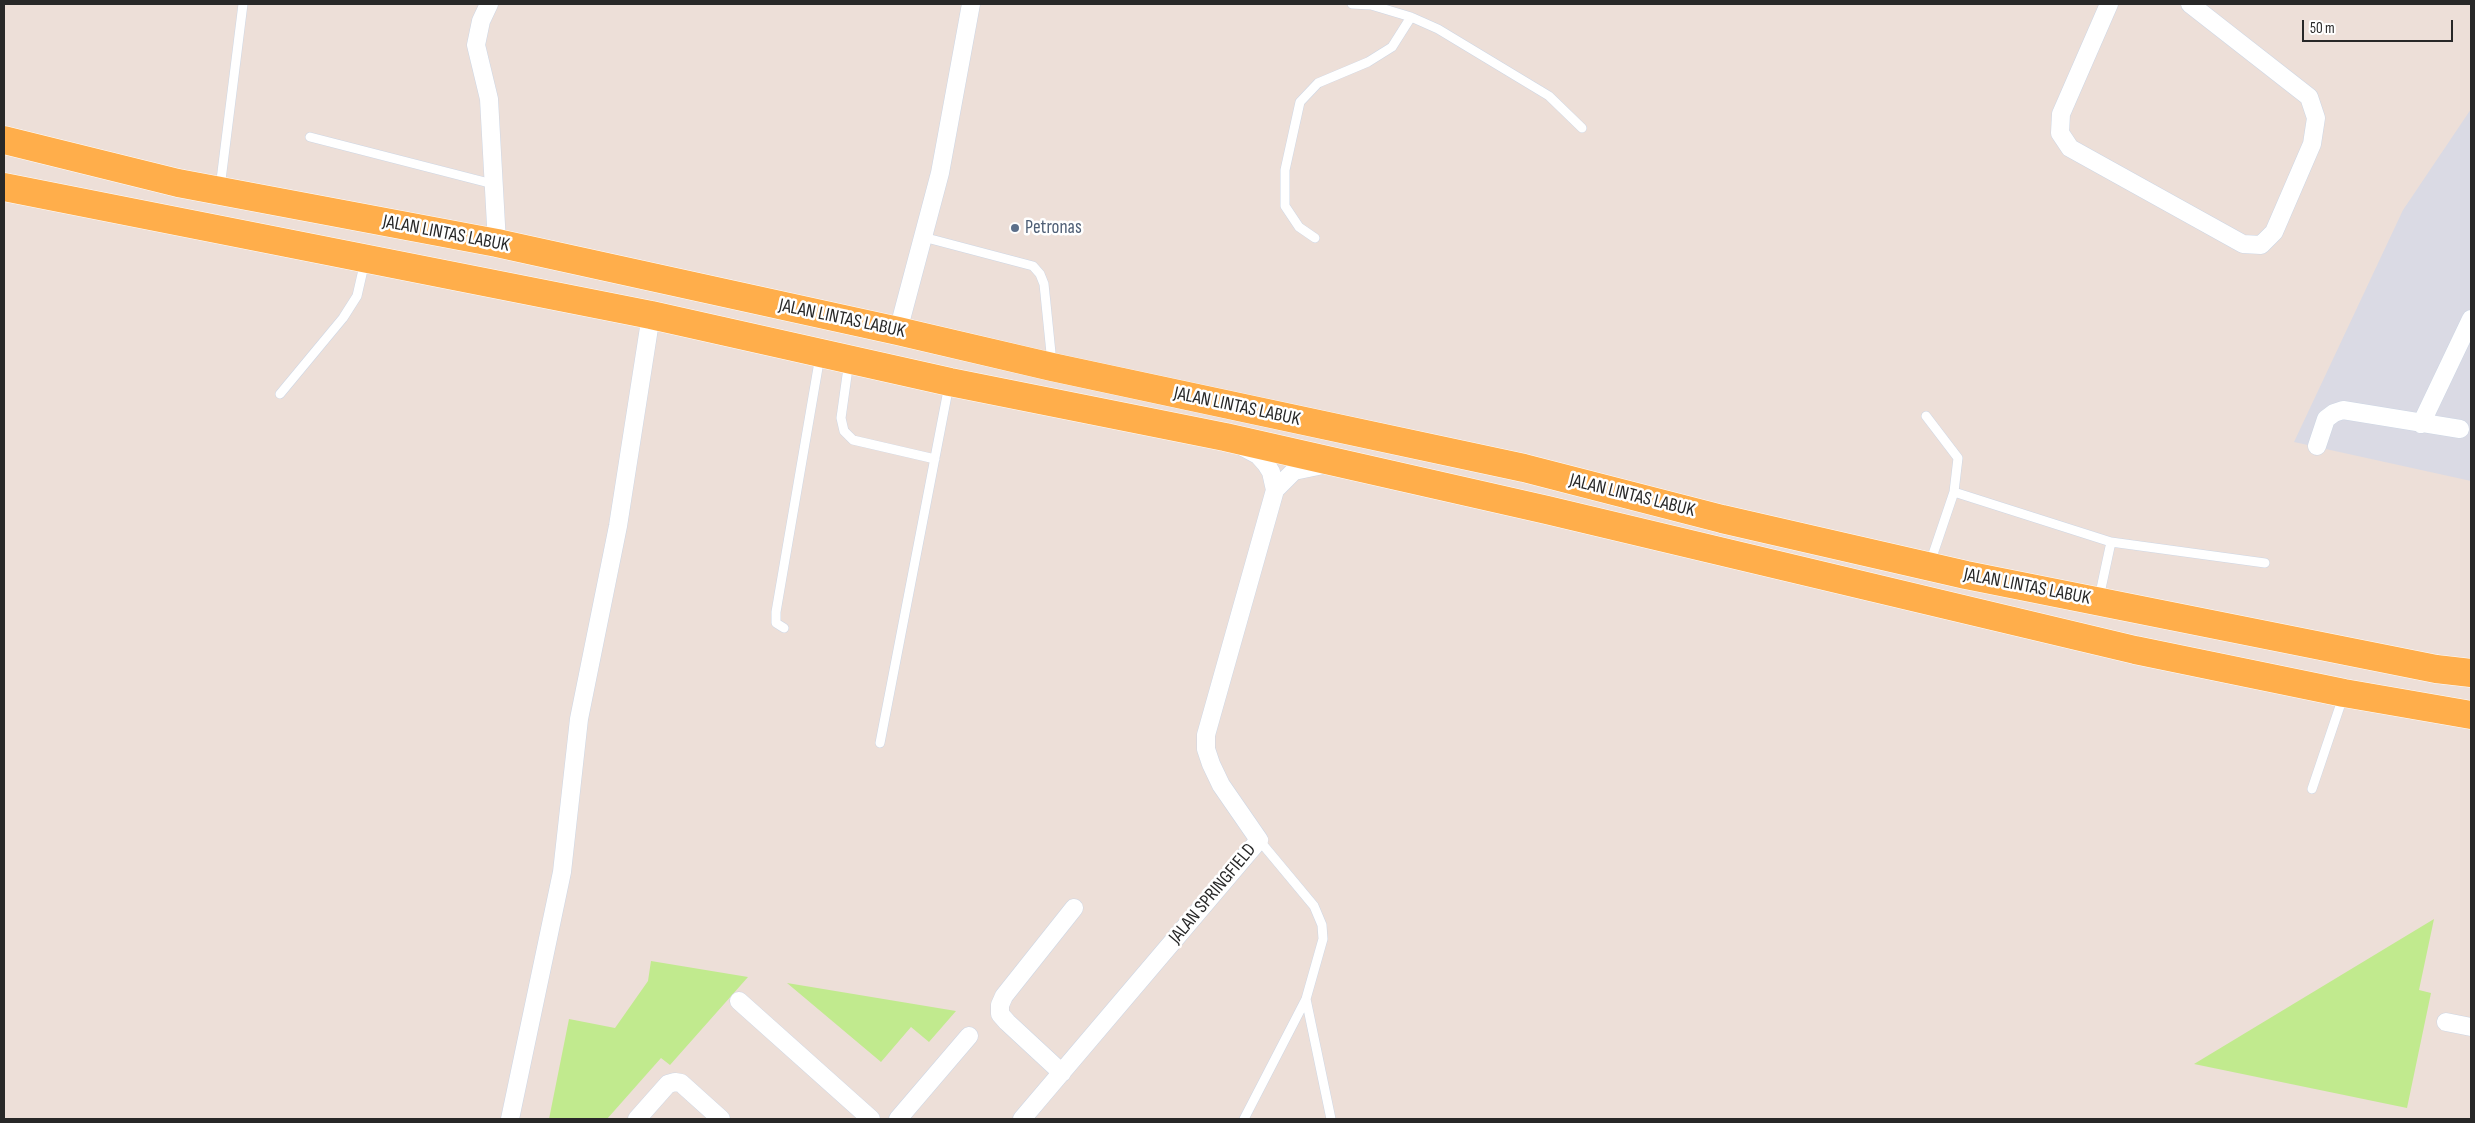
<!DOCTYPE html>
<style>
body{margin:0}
#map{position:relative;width:2475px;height:1123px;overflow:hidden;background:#eddfd8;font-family:"Sofia Sans Condensed",sans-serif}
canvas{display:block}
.frame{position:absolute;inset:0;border:5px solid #282828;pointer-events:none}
.scale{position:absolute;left:2302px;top:20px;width:151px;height:22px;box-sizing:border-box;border:2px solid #282828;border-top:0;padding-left:6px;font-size:15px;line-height:18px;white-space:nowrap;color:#282828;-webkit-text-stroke:4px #fff;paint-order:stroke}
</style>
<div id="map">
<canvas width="2475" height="1123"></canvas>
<div class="frame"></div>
<div class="scale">50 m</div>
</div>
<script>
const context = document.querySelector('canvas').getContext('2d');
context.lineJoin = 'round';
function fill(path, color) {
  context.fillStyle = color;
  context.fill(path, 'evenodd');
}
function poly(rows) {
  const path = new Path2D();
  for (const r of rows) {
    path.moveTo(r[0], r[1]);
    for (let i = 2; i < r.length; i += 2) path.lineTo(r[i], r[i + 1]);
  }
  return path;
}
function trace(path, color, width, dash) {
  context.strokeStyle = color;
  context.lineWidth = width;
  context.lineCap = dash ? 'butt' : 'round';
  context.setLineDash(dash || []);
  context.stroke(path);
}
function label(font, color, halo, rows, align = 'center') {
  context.font = font + ' "Sofia Sans Condensed",sans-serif';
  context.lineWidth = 5;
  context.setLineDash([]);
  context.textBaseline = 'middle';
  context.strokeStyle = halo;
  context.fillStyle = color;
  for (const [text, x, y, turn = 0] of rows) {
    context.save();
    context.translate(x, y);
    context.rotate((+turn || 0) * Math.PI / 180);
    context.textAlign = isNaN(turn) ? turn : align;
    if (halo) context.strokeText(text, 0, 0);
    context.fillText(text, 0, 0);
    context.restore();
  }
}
fill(poly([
 [2471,109,2471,481,2294,442,2403,210]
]), '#dadae4');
fill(poly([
 [2434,919,2419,990,2431,993,2407,1108,2194,1064],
 [651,961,748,977,670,1065,661,1058,607,1119,549,1119,569,1019,615,1028,648,981],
 [787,983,956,1011,929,1042,911,1027,881,1062]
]), '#c1ea8e');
const service = poly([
 [1352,4,1371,5,1411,17,1438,29,1549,96,1582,128],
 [310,137,493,184],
 [220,188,243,4],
 [923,237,1033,266,1040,274,1044,284,1052,363],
 [1315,238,1299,227,1285,206,1285,170,1300,102,1318,83,1368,62,1392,47,1411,17],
 [849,361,841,418,844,431,853,440,935,459],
 [280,394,343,318,357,296,365,261],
 [1926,416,1958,458,1954,492,1930,563],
 [1954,492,2111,542,2099,598],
 [2111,542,2265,563],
 [784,628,776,623,776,612,820,356],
 [880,743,949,385],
 [2312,789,2343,697],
 [1306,999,1331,1119],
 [1244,1119,1306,999,1323,939,1322,925,1314,906,1259,840]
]);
const minor = poly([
 [489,4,481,21,476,45,489,99,497,243],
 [2109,4,2061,114,2060,133,2070,148,2243,244,2261,245,2274,232,2312,144,2316,118,2309,97,2190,4],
 [898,331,940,173,971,4],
 [2421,424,2471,319],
 [2317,446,2326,419,2334,413,2343,410,2460,429],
 [1243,447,1258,455,1266,464,1271,472,1275,490],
 [739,1001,871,1119],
 [2446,1022,2471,1027],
 [1062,1073,1007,1022,1000,1014,1000,1005,1004,996,1074,908],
 [510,1119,562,872,579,719,618,526,651,315],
 [637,1119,668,1084,675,1082,681,1083,721,1119],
 [898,1119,969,1036],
 [1022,1119,1259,840,1221,785,1211,764,1206,749,1206,735,1275,490,1294,471,1323,465]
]);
const primary = poly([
 [4,140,178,183,497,243,898,331,1052,367,1524,468,1722,519,1966,575,2436,669,2471,673],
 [4,187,651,315,950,382,1225,437,1547,510,2135,650,2344,693,2471,715]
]);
trace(service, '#cdd6e4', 10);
trace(minor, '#cdd6e4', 19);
trace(primary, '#fff', 29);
trace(service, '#fff', 9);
trace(minor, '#fff', 18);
trace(primary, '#ffae4b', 28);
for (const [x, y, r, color] of [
 [1015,228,5,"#5c6f8a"]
]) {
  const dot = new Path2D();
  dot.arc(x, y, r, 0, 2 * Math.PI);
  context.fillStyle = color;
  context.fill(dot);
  trace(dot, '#fff', 2);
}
label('19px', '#4e5e75', '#fff', [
 ["Petronas",1025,228]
], 'left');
label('19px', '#282828', '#fff', [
 ["JALAN LINTAS LABUK",446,234,11],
 ["JALAN LINTAS LABUK",842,319,12],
 ["JALAN LINTAS LABUK",1237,407,12],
 ["JALAN LINTAS LABUK",1632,496,14],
 ["JALAN LINTAS LABUK",2027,587,11],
 ["JALAN SPRINGFIELD",1213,894,-50]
]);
</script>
